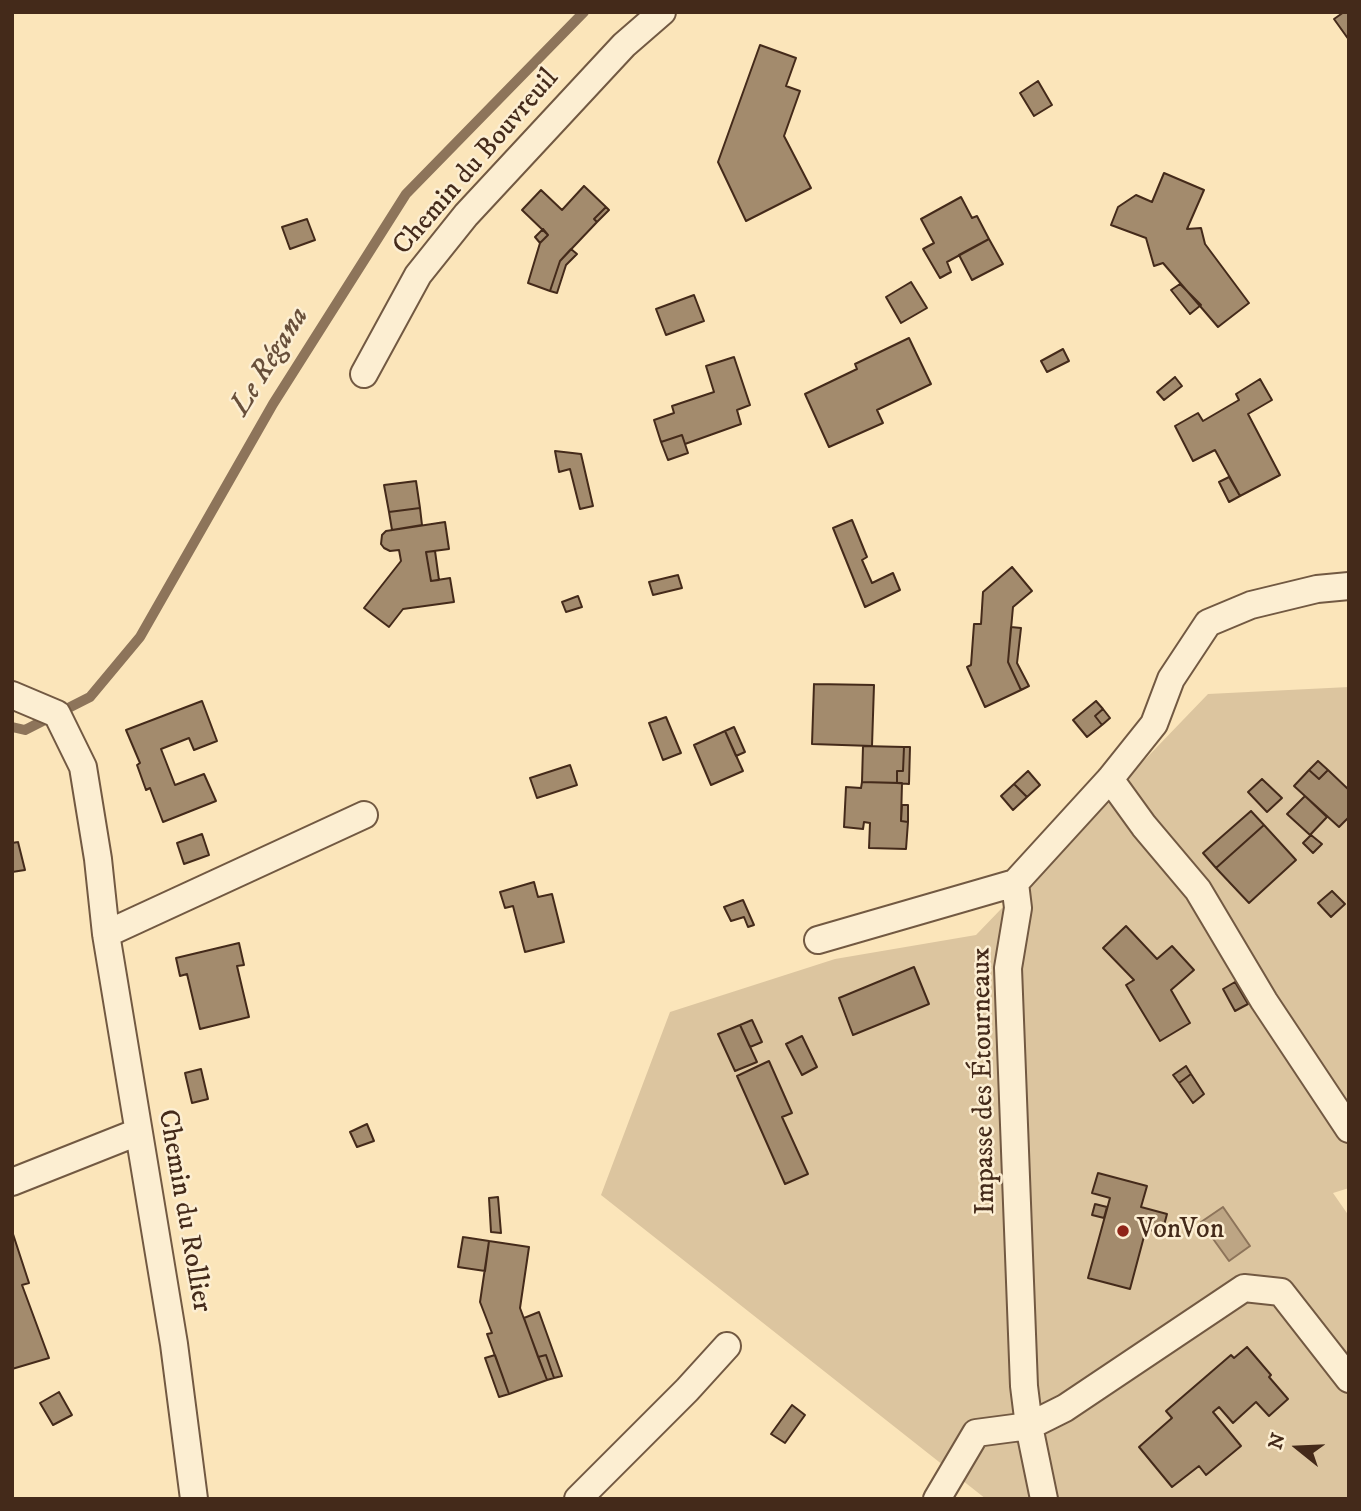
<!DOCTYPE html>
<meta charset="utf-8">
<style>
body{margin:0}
#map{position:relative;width:1361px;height:1511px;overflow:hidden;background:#fbe5ba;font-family:"IM FELL DW Pica",serif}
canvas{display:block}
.frame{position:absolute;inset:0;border:14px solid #442a1a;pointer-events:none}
.north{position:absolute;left:1263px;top:1413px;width:70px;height:70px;-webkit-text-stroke:5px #fceed2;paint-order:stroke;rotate:288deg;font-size:19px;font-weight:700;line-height:28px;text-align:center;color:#442a1a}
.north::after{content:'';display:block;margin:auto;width:24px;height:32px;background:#442a1a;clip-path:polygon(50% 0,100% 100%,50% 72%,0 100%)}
</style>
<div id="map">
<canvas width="1361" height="1511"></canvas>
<div class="frame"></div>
<div class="north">N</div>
</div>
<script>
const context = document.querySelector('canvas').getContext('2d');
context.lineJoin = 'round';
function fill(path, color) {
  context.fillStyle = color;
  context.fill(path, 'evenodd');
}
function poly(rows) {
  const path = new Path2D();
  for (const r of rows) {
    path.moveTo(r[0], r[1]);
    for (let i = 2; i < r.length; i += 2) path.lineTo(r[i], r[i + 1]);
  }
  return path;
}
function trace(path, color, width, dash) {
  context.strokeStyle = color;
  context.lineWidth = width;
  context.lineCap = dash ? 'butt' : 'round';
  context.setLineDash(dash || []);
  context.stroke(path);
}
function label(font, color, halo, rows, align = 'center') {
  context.font = font + ' "IM FELL DW Pica",serif';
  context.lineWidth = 5;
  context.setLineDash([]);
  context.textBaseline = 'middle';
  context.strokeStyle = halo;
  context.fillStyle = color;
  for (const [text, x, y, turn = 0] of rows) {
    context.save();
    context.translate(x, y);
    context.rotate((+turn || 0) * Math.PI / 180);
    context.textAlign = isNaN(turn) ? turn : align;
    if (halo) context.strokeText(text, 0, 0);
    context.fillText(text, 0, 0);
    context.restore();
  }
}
fill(poly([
 [1349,687,1349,1188,1333,1193,1349,1216,1349,1499,986,1499,601,1195,670,1012,835,959,976,935,1208,694]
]), '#dcc59f');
const water = poly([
 [1223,1207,1250,1246,1229,1261,1201,1222,1223,1207]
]);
fill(water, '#bda584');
trace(water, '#8d745a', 2);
trace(poly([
 [12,727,25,730,90,697,140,637,273,404,406,194,584,12]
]), '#8d745a', 10);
const building = poly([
 [1344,12,1349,12,1349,40,1334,19,1344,12],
 [760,45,796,58,786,86,800,91,784,136,811,188,746,221,718,162,760,45],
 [1038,81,1052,105,1034,116,1020,93,1038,81],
 [1164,173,1204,190,1187,229,1201,228,1205,244,1249,303,1218,327,1163,263,1154,266,1146,238,1111,225,1118,207,1136,195,1152,202,1164,173],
 [584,186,606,207,594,219,597,222,560,261,550,291,528,283,540,243,548,235,522,210,541,190,562,210,584,186],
 [961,197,972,218,977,216,989,239,947,262,951,272,940,278,923,249,934,243,921,219,961,197],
 [606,207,609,210,597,222,594,219,606,207],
 [307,219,315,240,290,249,282,227,307,219],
 [543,229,548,235,540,243,535,237,543,229],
 [989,239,1003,264,972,280,959,255,989,239],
 [571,249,577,254,566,265,557,293,550,291,560,261,571,249],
 [911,282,927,308,901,323,886,297,911,282],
 [1180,284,1201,305,1190,314,1171,290,1180,284],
 [694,295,704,321,666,335,656,309,694,295],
 [909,338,931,384,877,410,883,423,829,447,805,394,857,369,855,364,909,338],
 [1063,349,1069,361,1047,372,1041,361,1063,349],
 [734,357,750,405,737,410,741,424,685,444,682,435,661,442,654,420,674,413,672,406,714,392,706,366,734,357],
 [1175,377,1182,386,1164,400,1157,392,1175,377],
 [1260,379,1272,400,1248,414,1280,475,1240,496,1215,450,1193,461,1175,426,1198,413,1203,421,1239,400,1236,394,1260,379],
 [682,435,688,453,668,460,661,442,682,435],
 [555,451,581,454,593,506,580,509,570,469,559,472,555,451],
 [1229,477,1240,496,1229,502,1219,482,1229,477],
 [416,481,420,508,389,512,384,485,416,481],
 [420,508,422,525,392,530,389,512,420,508],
 [852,520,867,557,862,560,872,583,893,573,900,590,865,607,833,528,852,520],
 [445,522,449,549,426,552,431,581,450,578,454,602,403,609,389,627,364,608,401,561,399,550,390,551,384,548,381,544,382,535,386,531,445,522],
 [435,551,439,580,431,581,426,552,435,551],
 [1012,567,1032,591,1013,607,1008,662,1021,690,985,707,967,667,971,665,974,624,981,624,983,592,1012,567],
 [678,575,682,588,653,595,649,582,678,575],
 [578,596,582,607,566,612,562,602,578,596],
 [1011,627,1021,628,1017,663,1029,686,1021,690,1008,662,1011,627],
 [814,684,874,685,872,746,812,744,814,684],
 [202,701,217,741,194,750,189,738,161,749,175,785,204,774,216,801,163,822,150,788,146,790,137,765,140,763,126,730,202,701],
 [1096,701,1103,709,1095,716,1102,725,1087,737,1073,720,1096,701],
 [1103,709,1110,718,1102,725,1095,716,1103,709],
 [666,717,681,753,663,760,649,723,666,717],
 [734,727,745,752,736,756,725,731,734,727],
 [725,731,743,771,711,785,694,745,725,731],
 [863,746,904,747,903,771,897,771,897,783,862,782,863,746],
 [904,747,910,747,909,784,897,783,897,771,903,771,904,747],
 [1318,761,1328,770,1319,779,1309,770,1318,761],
 [570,765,577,785,537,798,530,778,570,765],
 [1309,770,1319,779,1328,770,1349,790,1349,817,1339,827,1294,786,1309,770],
 [1028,771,1040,785,1027,797,1014,784,1028,771],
 [1262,779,1282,798,1267,812,1248,792,1262,779],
 [862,782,902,783,901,821,908,822,906,849,869,848,870,823,864,822,863,829,844,827,846,787,861,788,862,782],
 [1014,784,1027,797,1013,810,1001,796,1014,784],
 [1305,796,1327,817,1310,835,1287,814,1305,796],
 [902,805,908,805,908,822,901,821,902,805],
 [1251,811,1264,825,1216,868,1203,853,1251,811],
 [1264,825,1296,860,1249,903,1216,868,1264,825],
 [202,834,209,855,184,864,177,843,202,834],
 [1311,835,1322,844,1313,853,1303,843,1311,835],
 [18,842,25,870,12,872,12,843,18,842],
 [534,882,538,897,552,894,564,942,525,952,513,906,505,908,500,892,534,882],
 [1332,891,1345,904,1331,917,1318,903,1332,891],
 [743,900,754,925,748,927,744,917,731,921,724,907,743,900],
 [1126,926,1157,959,1172,946,1194,970,1171,990,1190,1023,1160,1041,1126,985,1134,980,1103,948,1126,926],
 [239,943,244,965,237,966,249,1017,200,1029,187,974,180,976,176,958,239,943],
 [914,967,929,1004,853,1035,839,998,914,967],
 [1235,982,1248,1004,1235,1011,1223,989,1235,982],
 [752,1020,762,1042,750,1047,740,1025,752,1020],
 [740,1025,757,1062,735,1071,718,1034,740,1025],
 [802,1036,817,1067,802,1075,786,1044,802,1036],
 [769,1061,792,1113,782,1117,808,1174,785,1184,737,1076,769,1061],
 [1186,1066,1191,1074,1179,1083,1173,1075,1186,1066],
 [201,1069,208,1099,192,1103,185,1073,201,1069],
 [1191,1074,1204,1094,1193,1103,1179,1083,1191,1074],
 [367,1124,374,1141,357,1147,350,1132,367,1124],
 [1098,1173,1147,1186,1141,1207,1167,1214,1162,1233,1146,1229,1130,1289,1088,1278,1110,1198,1092,1193,1098,1173],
 [498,1197,501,1233,491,1232,489,1198,498,1197],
 [1095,1204,1107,1207,1104,1218,1092,1215,1095,1204],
 [12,1231,29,1283,22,1285,49,1358,12,1369,12,1231],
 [463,1237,489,1241,485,1271,458,1267,463,1237],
 [489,1241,529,1247,520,1308,547,1380,509,1394,487,1334,492,1333,480,1302,489,1241],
 [539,1312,562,1376,554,1378,546,1355,538,1357,524,1318,539,1312],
 [1247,1347,1271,1375,1269,1377,1288,1399,1269,1416,1256,1402,1233,1423,1219,1407,1213,1412,1241,1446,1206,1475,1199,1466,1172,1487,1139,1447,1172,1418,1166,1411,1231,1355,1234,1358,1247,1347],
 [495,1355,509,1394,499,1397,485,1358,495,1355],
 [546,1355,554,1378,547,1380,538,1357,546,1355],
 [59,1392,72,1415,53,1425,40,1403,59,1392],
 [792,1405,805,1415,785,1443,771,1434,792,1405]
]);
fill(building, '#a38b6d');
trace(building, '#442a1a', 2);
const street = poly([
 [364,374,418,275,466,215,624,45,662,12],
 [12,695,57,714,83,767,98,859,106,934,174,1344,194,1499],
 [1110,779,1144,826,1198,890,1264,1001,1349,1129],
 [106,934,364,815],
 [818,940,1015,883],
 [12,1182,138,1132],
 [578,1499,687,1390,727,1346],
 [937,1499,976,1433,1029,1426,1065,1408,1244,1288,1281,1292,1349,1379],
 [1044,1499,1029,1426,1024,1386,1008,968,1018,908,1015,883,1110,779,1154,724,1171,679,1208,623,1251,605,1317,589,1349,586]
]);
trace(street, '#725942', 30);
trace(street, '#fceed2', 26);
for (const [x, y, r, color] of [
 [1123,1231,7,"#8f2418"]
]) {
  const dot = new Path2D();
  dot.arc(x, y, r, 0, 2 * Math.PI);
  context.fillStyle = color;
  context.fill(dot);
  trace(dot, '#fceed2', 2.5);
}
label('28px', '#442a1a', '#fceed2', [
 ["Chemin du Bouvreuil",477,163,-49],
 ["Impasse des Étourneaux",985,1081,-91],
 ["Chemin du Rollier",183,1211,80]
]);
label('28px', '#442a1a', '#fceed2', [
 ["VonVon",1137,1231]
], 'left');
label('italic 30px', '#684f3a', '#fceed2', [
 ["Le Régana",271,362,-58]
]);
</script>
